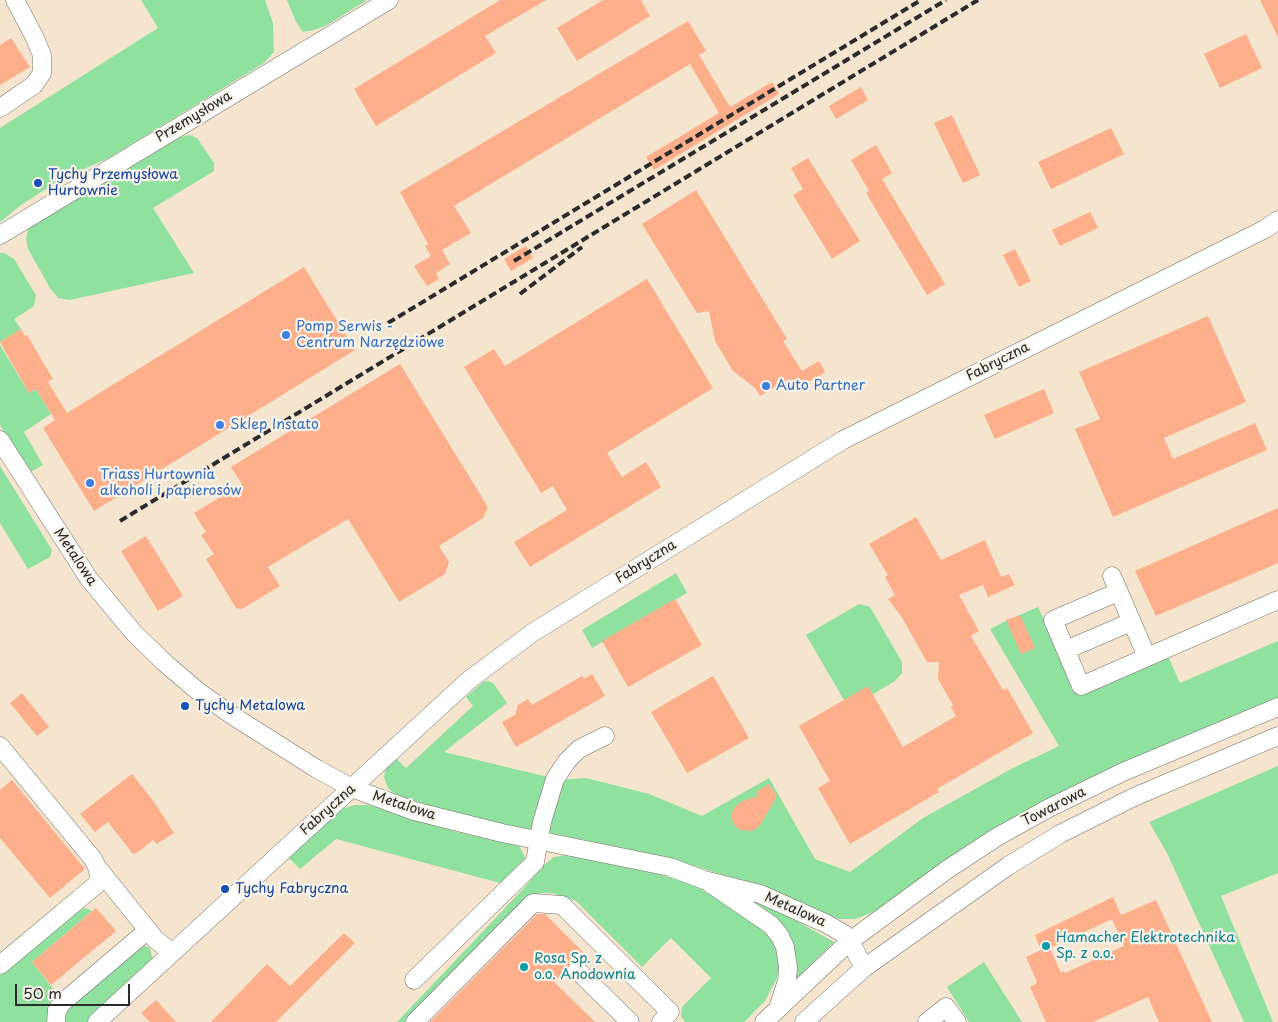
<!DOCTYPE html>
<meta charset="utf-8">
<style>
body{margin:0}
#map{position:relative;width:1278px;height:1022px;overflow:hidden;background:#f5e5cf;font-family:"Playpen Sans",sans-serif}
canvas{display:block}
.scale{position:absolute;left:15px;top:984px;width:115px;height:22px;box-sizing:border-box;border:2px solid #2b2b2b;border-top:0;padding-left:6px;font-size:15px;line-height:18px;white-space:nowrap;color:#2b2b2b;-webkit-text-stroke:4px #f7f3e8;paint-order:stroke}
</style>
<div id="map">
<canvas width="1278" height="1022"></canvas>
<div class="scale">50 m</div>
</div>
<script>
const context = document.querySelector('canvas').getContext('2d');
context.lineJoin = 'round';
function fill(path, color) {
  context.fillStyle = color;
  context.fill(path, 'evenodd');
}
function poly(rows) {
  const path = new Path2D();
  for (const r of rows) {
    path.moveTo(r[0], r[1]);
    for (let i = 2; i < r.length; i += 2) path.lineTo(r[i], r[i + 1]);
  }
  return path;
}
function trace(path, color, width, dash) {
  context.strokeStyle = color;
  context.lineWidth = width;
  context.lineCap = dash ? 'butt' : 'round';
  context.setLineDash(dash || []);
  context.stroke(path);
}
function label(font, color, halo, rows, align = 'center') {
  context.font = font + ' "Playpen Sans",sans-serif';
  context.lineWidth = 4.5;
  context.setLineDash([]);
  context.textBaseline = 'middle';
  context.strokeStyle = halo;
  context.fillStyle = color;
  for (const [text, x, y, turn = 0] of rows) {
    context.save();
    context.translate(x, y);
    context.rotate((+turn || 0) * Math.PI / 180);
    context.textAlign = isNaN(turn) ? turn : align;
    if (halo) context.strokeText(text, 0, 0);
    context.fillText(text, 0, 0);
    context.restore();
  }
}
fill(poly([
 [141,0,265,0,273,23,274,52,264,63,109,158,63,178,21,205,0,222,0,128,158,28],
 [287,0,367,0,327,25,314,30,303,32,296,22],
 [189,135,197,138,214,163,214,171,153,208,194,273,70,300,58,298,50,288,28,249,26,239,28,229,180,137],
 [0,253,4,253,14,259,36,295,34,306,14,319,21,329,0,342],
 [0,345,29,393,36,389,51,414,24,432,43,465,29,473,0,425],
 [0,466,52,550,50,557,28,569,0,523],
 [676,573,687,593,592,648,582,630],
 [859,604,870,607,902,662,902,673,895,681,873,694,844,700,806,635],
 [1038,607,1077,692,1167,654,1180,683,1278,641,1278,698,1232,717,884,908,855,919,839,919,824,915,757,885,661,856,550,833,547,830,559,780,586,778,649,794,702,816,769,778,815,859,850,872,923,818,1013,768,1059,746,990,629,1006,621],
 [488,681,493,683,507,703,444,752,548,777,533,827,527,830,463,816,397,796,388,788,384,777,386,765,395,757,406,768,473,706,466,697,483,682],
 [1278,766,1278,873,1221,896,1273,1022,1244,1022,1167,853,1149,822],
 [355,805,367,805,385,809,457,832,519,846,526,859,500,883,336,839,300,869,288,857,332,815,344,808],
 [567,855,648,871,694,885,758,923,775,942,781,961,777,978,765,1001,744,1022,685,1022,681,1016,682,1007,711,978,671,938,642,967,576,901,552,893,541,893,531,898,410,1022,397,1022,523,889,544,865,554,857],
 [757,902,779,911,834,942,795,980,755,904],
 [86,908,92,911,32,962,58,995,51,1001,47,1015,49,1022,0,1022,0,972,74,910],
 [145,946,150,948,153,961,89,1022,62,1022,62,1019,69,1008,139,948],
 [984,962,1022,1022,969,1022,947,987]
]), '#90e09f');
fill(poly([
 [500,0,546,0,485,36,496,53,376,126,354,89],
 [603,0,641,0,650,16,577,61,557,28],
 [1260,0,1278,0,1278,37],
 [688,21,706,51,699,55,730,107,772,82,779,94,654,170,646,157,719,113,690,64,454,206,471,233,442,250,450,264,436,273,439,279,427,286,414,266,431,256,425,246,428,244,400,192],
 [1246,34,1262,68,1220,88,1204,54],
 [11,38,30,67,0,85,0,45],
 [861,87,868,100,836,119,829,106],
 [952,115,980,175,963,183,934,123],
 [1111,128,1124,154,1051,189,1038,162],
 [876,145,892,173,882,179,945,284,927,295,866,193,869,191,851,160],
 [808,158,860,241,832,259,793,195,803,189,791,168],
 [696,190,787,339,783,341,802,371,819,361,825,372,796,390,781,383,760,396,755,388,733,371,715,341,709,311,697,313,642,224],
 [1090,212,1098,228,1060,246,1052,230],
 [526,246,533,258,511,271,504,259],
 [1015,249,1031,281,1019,287,1003,255],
 [304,267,355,350,94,511,43,428,55,420,36,389,29,393,0,342,21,329,25,336,27,335,53,379,48,382,67,413],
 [647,279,713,388,607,453,622,477,646,462,661,487,530,567,514,542,567,510,553,486,541,493,464,367,494,349,505,366],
 [1208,316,1246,402,1164,438,1173,459,1255,423,1267,450,1113,517,1075,429,1100,419,1079,372],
 [400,364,488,507,483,518,439,546,449,562,445,574,399,602,348,519,268,567,280,586,242,609,236,608,206,559,214,554,201,535,206,532,194,513,242,484,231,467],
 [1044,389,1054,413,995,439,984,415],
 [1278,508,1278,563,1156,616,1135,571],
 [916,517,941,560,985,540,1001,577,1009,574,1015,585,988,597,983,585,959,595,979,631,971,636,1003,690,1007,688,1033,733,937,789,939,792,850,844,818,788,830,781,799,726,868,686,903,747,956,716,951,707,953,705,938,679,939,662,927,662,901,616,888,599,895,595,885,577,888,575,869,544],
 [146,536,183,596,158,611,121,551],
 [675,599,702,645,628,687,602,641],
 [1020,615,1035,648,1021,654,1006,620],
 [592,674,605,696,516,747,502,722,515,715,518,705,528,699,532,705,582,676,584,679],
 [713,676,749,738,687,773,651,712],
 [22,693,49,727,37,736,10,703],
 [132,774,154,802,174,833,157,844,153,840,141,850,133,854,108,822,95,832,80,814],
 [12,780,85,869,50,898,0,838,0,790],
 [769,784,777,796,760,825,756,829,751,831,740,830,734,825,732,819,732,813,735,807,742,801,758,796,756,792],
 [1113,897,1121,915,1156,900,1212,1022,1159,1022,1148,997,1093,1022,1046,1022,1030,987,1036,984,1036,983,1037,982,1026,957,1041,950,1035,935],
 [1112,919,1124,946,1065,973,1064,971,1061,973,1050,948],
 [96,908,116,931,51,985,32,962],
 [537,914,545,914,583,952,576,960,570,962,567,969,554,982,595,1022,430,1022],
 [344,933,355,943,276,1022,211,1022,267,964,290,986],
 [156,1000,176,1022,150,1022,141,1013]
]), '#fcaf8a');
const minor = poly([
 [0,108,34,85,42,73,42,55,35,38,15,0],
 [0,235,389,0],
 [0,440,89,579,134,633,166,664,199,692,233,716,317,769,352,788,414,811,502,833,670,867,704,880,760,894,827,924,844,934,850,941,864,968],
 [1112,576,1147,657],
 [1118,592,1053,620,1081,686,1278,600],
 [1066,650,1131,622],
 [0,746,93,859,97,867,99,876,97,884,0,965],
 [97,867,155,939,171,952],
 [711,884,771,925,780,936,785,947,788,967,787,981,779,1005],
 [577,970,630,1022],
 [414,980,535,862,542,822,555,779,567,761,579,749,605,736],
 [56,1022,57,1010,62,1003,148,930],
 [97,1022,469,680,532,633,843,440,1265,229,1278,220],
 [415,1022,533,903,562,905,670,1012,661,1022],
 [764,1022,850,941,948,869,997,837,1047,809,1123,772,1278,707],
 [804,1022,864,968,1008,866,1060,834,1134,797,1278,736],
 [927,1022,946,1007,957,1022]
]);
trace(minor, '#726c64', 19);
trace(minor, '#fff', 18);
trace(poly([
 [514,261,946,0],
 [520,294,582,247],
 [388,323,921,0],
 [120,521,978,0]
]), '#2b2b2b', 4, [8, 4]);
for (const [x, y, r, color] of [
 [38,183,5,"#1a4fb4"],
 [286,335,5,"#3f7fe0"],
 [766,386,5,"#3f7fe0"],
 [220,425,5,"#3f7fe0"],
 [90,483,5,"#3f7fe0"],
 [185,706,5,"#1a4fb4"],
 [225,889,5,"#1a4fb4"],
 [1046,946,5,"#0f9aa8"],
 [524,967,5,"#0f9aa8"]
]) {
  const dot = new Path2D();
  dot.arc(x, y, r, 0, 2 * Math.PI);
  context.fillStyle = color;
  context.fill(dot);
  trace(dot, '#f7f3e8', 2);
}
label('14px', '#2b2b2b', '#f7f3e8', [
 ["Przemysłowa",194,117,-31],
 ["Fabryczna",998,362,-27],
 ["Metalowa",75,557,56],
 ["Fabryczna",646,562,-32],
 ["Metalowa",404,806,18],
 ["Towarowa",1054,807,-27],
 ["Fabryczna",328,810,-42],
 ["Metalowa",795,910,24]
]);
label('14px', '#164399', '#f7f3e8', [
 ["Tychy Przemysłowa",48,175],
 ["Hurtownie",48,191],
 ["Tychy Metalowa",195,706],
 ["Tychy Fabryczna",235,889]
], 'left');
label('14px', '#366cbe', '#f7f3e8', [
 ["Pomp Serwis -",296,327],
 ["Centrum Narzędziowe",296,343],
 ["Auto Partner",776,386],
 ["Sklep Instato",230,425],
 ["Triass Hurtownia",100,475],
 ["alkoholi i papierosów",100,491]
], 'left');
label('14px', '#0d838f', '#f7f3e8', [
 ["Hamacher Elektrotechnika",1056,938],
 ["Sp. z o.o.",1056,954],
 ["Rosa Sp. z",534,959],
 ["o.o. Anodownia",534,975]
], 'left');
</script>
